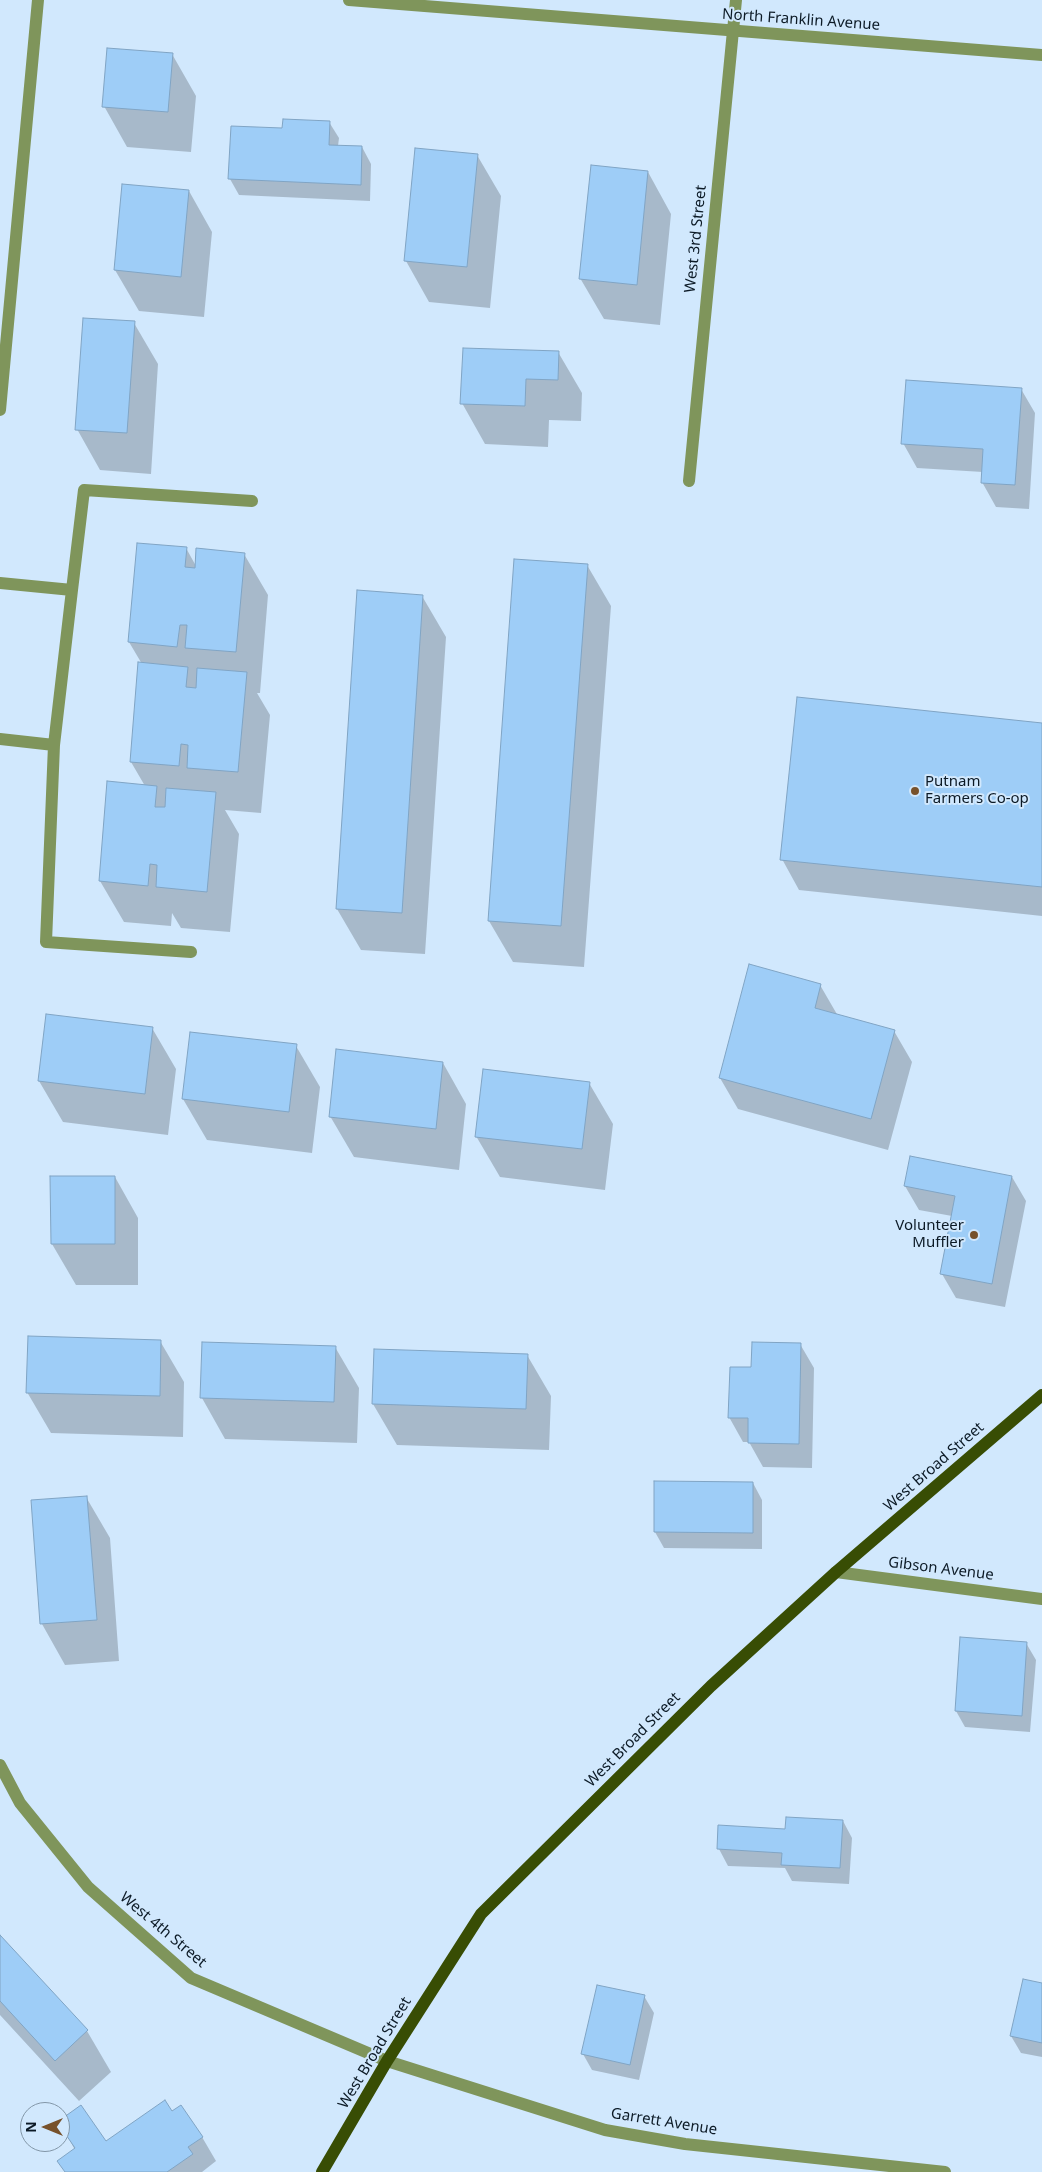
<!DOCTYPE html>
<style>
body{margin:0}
#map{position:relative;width:1042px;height:2172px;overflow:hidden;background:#d1e8fd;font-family:"Noto Sans",sans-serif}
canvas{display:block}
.north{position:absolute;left:20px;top:2102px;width:50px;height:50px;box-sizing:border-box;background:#d1e8fd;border:1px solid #8296a7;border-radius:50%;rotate:270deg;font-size:14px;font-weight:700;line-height:20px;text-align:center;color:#0c1a26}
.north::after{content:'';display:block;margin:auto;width:18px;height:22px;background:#77522c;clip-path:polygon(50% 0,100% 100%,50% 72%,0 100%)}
</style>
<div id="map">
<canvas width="1042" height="2172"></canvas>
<div class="north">N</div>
</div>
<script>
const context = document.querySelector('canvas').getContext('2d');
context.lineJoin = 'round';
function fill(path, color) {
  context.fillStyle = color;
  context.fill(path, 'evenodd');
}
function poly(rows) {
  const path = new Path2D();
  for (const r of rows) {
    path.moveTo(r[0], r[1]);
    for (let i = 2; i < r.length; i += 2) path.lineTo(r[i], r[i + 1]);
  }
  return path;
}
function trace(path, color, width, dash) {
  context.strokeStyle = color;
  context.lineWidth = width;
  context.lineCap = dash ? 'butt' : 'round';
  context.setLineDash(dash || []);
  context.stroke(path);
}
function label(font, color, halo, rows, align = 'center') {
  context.font = font + ' "Noto Sans",sans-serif';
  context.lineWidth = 4;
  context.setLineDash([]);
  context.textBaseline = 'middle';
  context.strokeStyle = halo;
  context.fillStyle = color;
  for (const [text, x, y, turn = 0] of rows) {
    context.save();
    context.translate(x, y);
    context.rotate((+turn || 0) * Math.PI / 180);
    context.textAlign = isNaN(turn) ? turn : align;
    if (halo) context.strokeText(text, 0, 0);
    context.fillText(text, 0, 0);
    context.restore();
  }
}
fill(poly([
 [172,54,196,96,191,152,127,147,104,106],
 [329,122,339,138,338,146,362,147,371,164,370,201,239,195,230,179,283,129],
 [477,155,501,196,490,308,429,302,406,261],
 [648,172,671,214,660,325,604,319,580,278],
 [189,191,212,232,204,317,139,311,115,270],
 [134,323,158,364,151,474,100,470,77,429],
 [558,352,582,393,581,421,549,420,548,447,485,444,462,403],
 [1021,389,1035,413,1029,509,996,507,982,482,983,472,917,468,903,443],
 [186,548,196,566,244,554,268,595,260,693,257,693,270,715,261,813,225,810,239,834,230,932,181,928,172,913,171,926,124,922,100,881,145,786,131,762,142,664,129,642],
 [587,565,611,606,584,967,513,962,489,921],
 [422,596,446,637,425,954,361,950,337,909],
 [1042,724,1042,916,799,890,782,859],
 [820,985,838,1016,894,1031,912,1062,888,1150,738,1109,720,1078],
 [152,1028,176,1069,168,1135,63,1122,39,1081],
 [296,1046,320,1087,312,1153,207,1140,183,1099],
 [443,1063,466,1104,459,1170,354,1157,330,1116],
 [589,1083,613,1124,605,1190,500,1177,476,1136],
 [115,1177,138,1218,138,1285,76,1285,52,1244],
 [1012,1177,1026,1201,1005,1307,956,1298,942,1274,952,1216,919,1210,905,1186],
 [160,1341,184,1382,183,1437,51,1433,27,1392],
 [800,1344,814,1368,812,1468,763,1467,749,1442,743,1442,729,1417,752,1368],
 [335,1347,359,1388,357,1443,225,1439,202,1398],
 [527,1355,551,1396,549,1450,397,1445,373,1404],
 [753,1483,762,1500,762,1549,664,1548,655,1532],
 [86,1497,110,1538,119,1661,65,1665,42,1624,33,1501],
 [1026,1643,1036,1660,1030,1732,965,1727,956,1711],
 [843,1821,852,1838,849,1884,792,1881,785,1868,728,1866,719,1849,787,1830],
 [0,1937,87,2031,111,2072,79,2101,0,2015],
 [1042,1984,1042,2057,1021,2053,1011,2036],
 [644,1996,654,2013,639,2080,592,2070,583,2054],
 [171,2112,202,2137,216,2161,202,2172,65,2172,59,2161,75,2150,60,2122,105,2143]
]), '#0003');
const building = poly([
 [107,48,173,53,168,112,102,107,107,48],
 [283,119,330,121,329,145,362,146,361,185,228,179,231,126,282,128,283,119],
 [415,148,478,154,467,267,404,261,415,148],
 [591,165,648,171,637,285,579,279,591,165],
 [122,184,189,190,181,277,114,270,122,184],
 [83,318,135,321,127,433,75,430,83,318],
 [463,348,559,351,558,380,526,379,525,406,460,404,463,348],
 [906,380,1022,388,1015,485,981,483,983,449,901,444,906,380],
 [137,543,187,547,185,567,195,568,196,548,245,553,236,652,185,648,187,625,180,625,177,647,128,642,137,543],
 [514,559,588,564,561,926,488,921,514,559],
 [357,590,423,595,402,913,336,909,357,590],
 [138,662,188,667,186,687,196,688,197,668,247,672,238,772,187,768,188,745,181,744,179,766,130,762,138,662],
 [797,697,1042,723,1042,887,780,860,797,697],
 [107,781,157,786,155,807,165,807,166,788,216,792,207,892,156,887,157,865,150,864,148,886,99,881,107,781],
 [749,964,821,984,815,1008,895,1030,871,1119,719,1078,749,964],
 [46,1014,153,1027,145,1094,38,1081,46,1014],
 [190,1032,297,1044,289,1112,182,1099,190,1032],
 [336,1049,443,1062,436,1129,329,1117,336,1049],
 [483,1069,590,1082,582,1149,475,1137,483,1069],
 [910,1156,1012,1176,992,1284,940,1274,955,1196,904,1186,910,1156],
 [50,1176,115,1176,115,1244,51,1244,50,1176],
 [28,1336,161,1340,160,1396,26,1393,28,1336],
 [202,1342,336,1346,334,1402,200,1398,202,1342],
 [752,1342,801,1343,799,1444,748,1443,748,1418,728,1418,730,1367,751,1367,752,1342],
 [374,1349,528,1354,526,1409,372,1404,374,1349],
 [654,1481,753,1482,753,1533,654,1532,654,1481],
 [87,1496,97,1620,40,1624,31,1500,87,1496],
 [960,1637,1027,1642,1022,1716,955,1711,960,1637],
 [786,1817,843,1820,840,1868,781,1865,782,1853,717,1849,718,1825,785,1829,786,1817],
 [0,1935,88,2030,55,2061,0,2001,0,1935],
 [1023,1979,1042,1983,1042,2043,1010,2036,1023,1979],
 [597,1985,645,1995,630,2065,581,2054,597,1985],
 [165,2100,172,2111,181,2105,203,2137,188,2147,193,2154,167,2172,65,2172,57,2161,75,2148,60,2126,60,2120,81,2105,106,2141,165,2100]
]);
fill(building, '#9ecdf7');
trace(building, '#80a4c4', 1);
trace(poly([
 [0,583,72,590,54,745,0,739],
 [72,590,84,490,252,501],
 [54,745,46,942,191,952]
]), '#7f955b', 12);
trace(poly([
 [349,0,1042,55],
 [0,410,38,0],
 [689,481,736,0],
 [836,1572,1042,1599],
 [0,1765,20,1803,88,1887,191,1978,387,2061,605,2130,685,2144,945,2172]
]), '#7f955b', 12);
trace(poly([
 [322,2172,387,2061,481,1914,711,1686,836,1572,1042,1395]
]), '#384d04', 12);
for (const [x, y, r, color] of [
 [915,791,5,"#77522c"],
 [974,1235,5,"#77522c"]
]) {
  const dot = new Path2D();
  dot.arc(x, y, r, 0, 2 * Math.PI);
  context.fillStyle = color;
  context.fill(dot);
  trace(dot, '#d1e8fd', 2);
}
label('15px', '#0c1a26', '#d1e8fd', [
 ["North Franklin Avenue",801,20,4],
 ["West 3rd Street",696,239,-84],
 ["West Broad Street",934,1467,-41],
 ["Gibson Avenue",941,1569,7],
 ["West Broad Street",633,1740,-45],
 ["West 4th Street",163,1930,40],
 ["West Broad Street",375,2053,-59],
 ["Garrett Avenue",664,2122,9]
]);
label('15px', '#0c1a26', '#d1e8fd', [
 ["Putnam",925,782],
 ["Farmers Co-op",925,799],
 ["Volunteer",964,1226,"right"],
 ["Muffler",964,1243,"right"]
], 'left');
</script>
